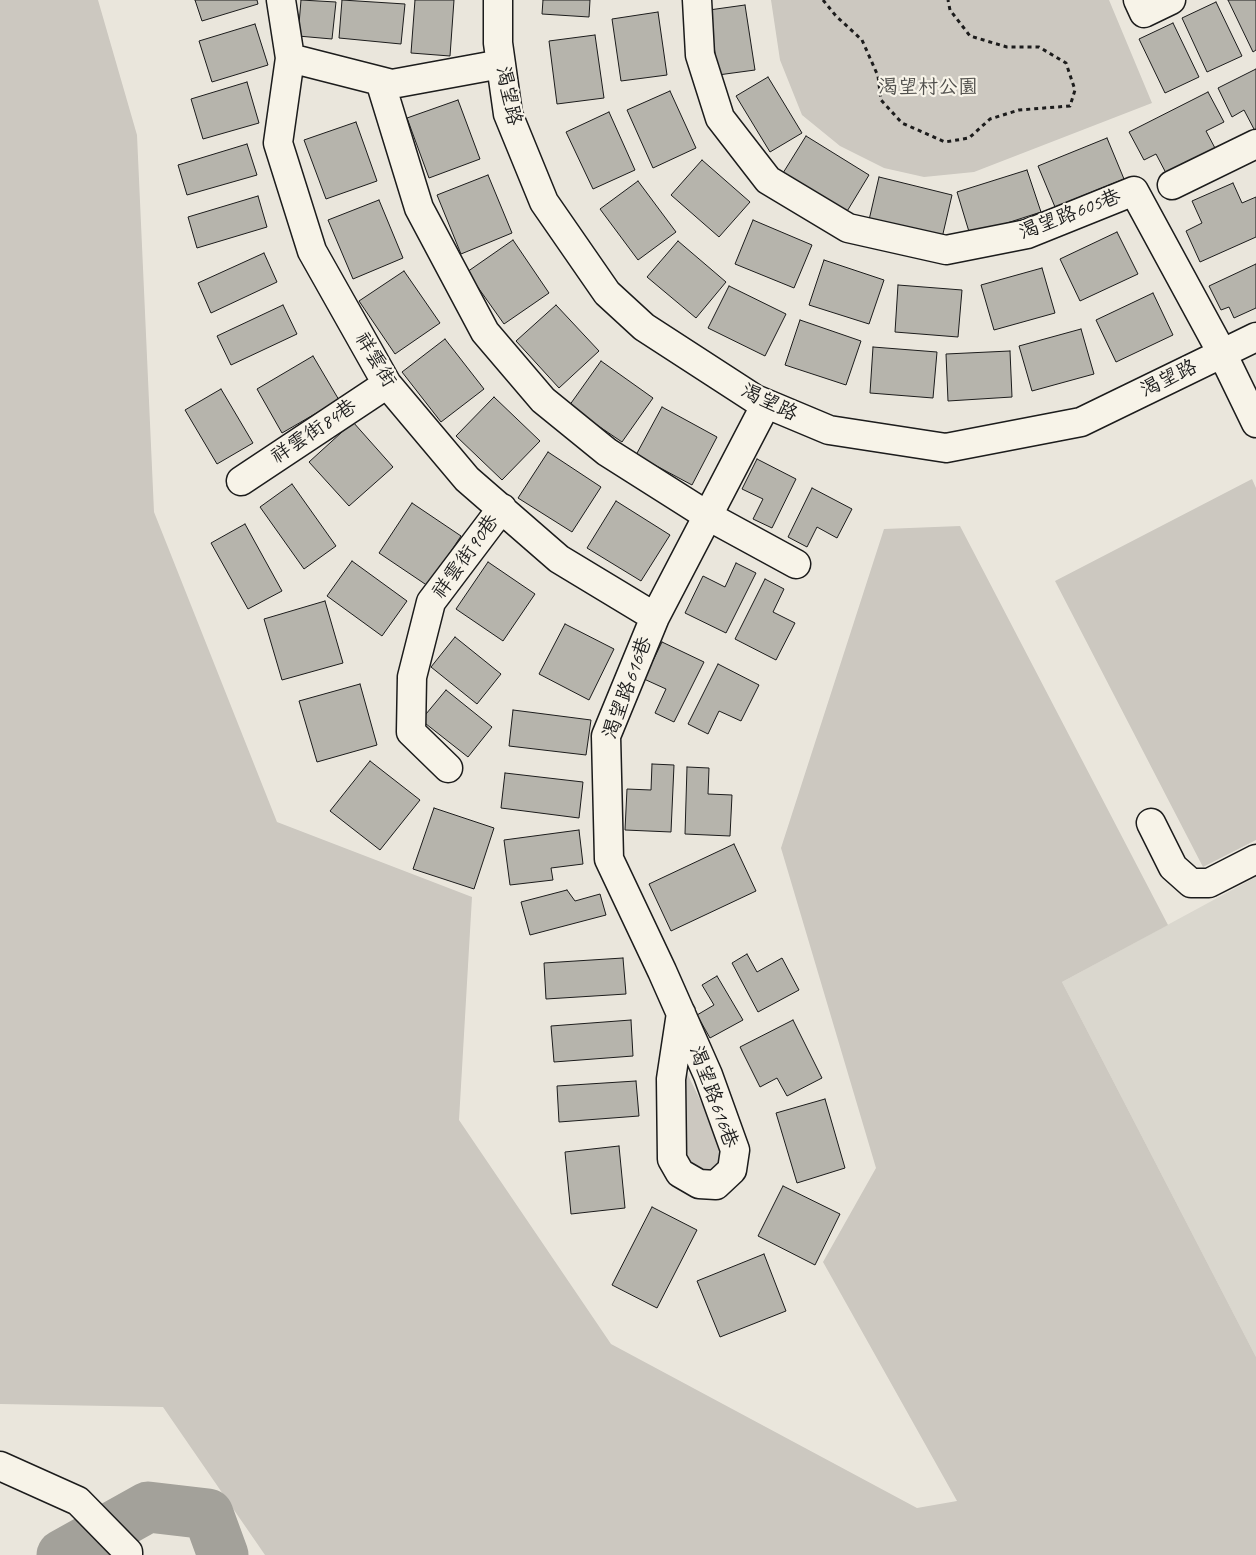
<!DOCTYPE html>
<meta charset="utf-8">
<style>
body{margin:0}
canvas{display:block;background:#eae6dc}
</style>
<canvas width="1256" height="1555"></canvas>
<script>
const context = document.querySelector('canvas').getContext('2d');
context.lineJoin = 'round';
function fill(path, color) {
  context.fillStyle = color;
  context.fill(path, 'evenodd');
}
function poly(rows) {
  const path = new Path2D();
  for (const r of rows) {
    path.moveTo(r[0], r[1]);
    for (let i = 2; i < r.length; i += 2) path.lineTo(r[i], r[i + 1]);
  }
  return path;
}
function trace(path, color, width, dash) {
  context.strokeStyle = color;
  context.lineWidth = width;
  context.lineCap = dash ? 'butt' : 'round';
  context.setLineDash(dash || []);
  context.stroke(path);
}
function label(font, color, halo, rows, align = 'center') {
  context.font = font + ' Caveat,"LXGW WenKai TC",sans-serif';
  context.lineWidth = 4.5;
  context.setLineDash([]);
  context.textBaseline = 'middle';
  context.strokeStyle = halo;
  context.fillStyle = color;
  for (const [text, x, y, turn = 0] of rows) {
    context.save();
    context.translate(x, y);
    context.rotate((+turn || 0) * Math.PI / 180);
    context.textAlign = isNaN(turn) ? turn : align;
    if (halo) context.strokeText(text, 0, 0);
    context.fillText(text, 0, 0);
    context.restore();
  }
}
fill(poly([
 [1256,877,1256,1357,1062,982]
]), '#dad7ce');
fill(poly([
 [0,0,98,0,137,135,154,512,277,822,472,897,459,1120,611,1344,917,1508,957,1501,823,1262,876,1168,781,848,884,529,960,526,1168,925,1062,982,1256,1357,1256,1555,265,1555,163,1407,0,1404],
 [771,0,1109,0,1152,103,974,172,924,177,884,168,840,146,802,115,780,60],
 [1252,479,1256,488,1256,840,1203,867,1055,581],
 [686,1071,724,1149,718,1170,702,1174,689,1164,682,1140]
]), '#ccc8c0');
trace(poly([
 [62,1555,148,1507,208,1514,223,1555]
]), '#a3a19a', 51);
const building = poly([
 [195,0,257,0,258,4,202,21,195,0],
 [301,0,336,2,332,39,298,36,301,0],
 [342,0,405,4,401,44,339,38,342,0],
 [415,0,454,0,450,56,411,53,415,0],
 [543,0,590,0,589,17,542,14,543,0],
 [1228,0,1256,0,1256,50,1253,52,1228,0],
 [1216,2,1242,56,1207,72,1182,18,1216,2],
 [745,5,755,70,718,75,709,10,745,5],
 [658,12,667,75,621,81,612,19,658,12],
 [1173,23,1199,77,1165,93,1139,39,1173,23],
 [255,24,268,65,212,82,199,41,255,24],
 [595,35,604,98,557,104,549,41,595,35],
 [1256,69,1256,130,1255,131,1244,110,1232,117,1218,88,1256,69],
 [768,77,802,133,770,152,736,96,768,77],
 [247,82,259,123,203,139,191,99,247,82],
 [670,91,696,148,653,168,627,110,670,91],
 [1208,92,1224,122,1206,131,1216,150,1167,175,1156,154,1144,160,1129,132,1208,92],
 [458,100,480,159,429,178,407,118,458,100],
 [609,112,635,170,593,189,566,132,609,112],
 [356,122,377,181,326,199,304,140,356,122],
 [806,136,869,175,846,213,783,173,806,136],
 [1107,138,1124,179,1055,207,1038,166,1107,138],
 [247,144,257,175,187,195,178,165,247,144],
 [702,160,750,202,719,237,671,195,702,160],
 [1027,170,1041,212,970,235,957,192,1027,170],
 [488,175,512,233,461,254,437,195,488,175],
 [879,177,952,195,942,238,869,220,879,177],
 [638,181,676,232,638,260,600,209,638,181],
 [1233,183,1242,203,1256,197,1256,237,1200,262,1186,231,1202,223,1192,201,1233,183],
 [258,196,267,227,197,248,188,217,258,196],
 [379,200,403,258,353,279,328,220,379,200],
 [753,220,812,245,794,288,735,264,753,220],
 [1117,232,1138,274,1080,301,1060,259,1117,232],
 [513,240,549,293,504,324,467,272,513,240],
 [678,241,726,282,696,318,647,277,678,241],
 [264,253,277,282,211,313,198,283,264,253],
 [824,260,884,280,869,324,809,305,824,260],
 [1256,264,1256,308,1234,318,1229,307,1221,310,1209,286,1256,264],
 [1042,268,1055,313,994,330,981,285,1042,268],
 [404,271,440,323,395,354,359,301,404,271],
 [898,285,962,290,958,337,895,332,898,285],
 [729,286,786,314,765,356,708,328,729,286],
 [1153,293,1173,335,1116,362,1096,320,1153,293],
 [283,305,297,334,231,365,217,336,283,305],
 [556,305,599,351,559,388,516,341,556,305],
 [800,320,861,341,846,385,785,365,800,320],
 [1081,329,1094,374,1032,391,1019,346,1081,329],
 [445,339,484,389,441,422,402,372,445,339],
 [873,347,937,352,933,398,870,393,873,347],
 [1010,351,1012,397,948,401,946,354,1010,351],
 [313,356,339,400,282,433,257,389,313,356],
 [601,361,653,398,622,442,569,406,601,361],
 [221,389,253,443,217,464,185,410,221,389],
 [494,397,540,441,502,480,456,436,494,397],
 [662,407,717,437,692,485,636,455,662,407],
 [353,422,393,467,349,506,309,462,353,422],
 [548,452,601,487,572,532,518,498,548,452],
 [757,459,796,479,772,528,753,519,763,499,742,489,757,459],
 [292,484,336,546,304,569,260,507,292,484],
 [812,488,852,509,837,538,817,527,807,547,788,537,812,488],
 [616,501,670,535,641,581,587,548,616,501],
 [412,503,461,536,428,586,379,553,412,503],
 [245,524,282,591,248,609,211,543,245,524],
 [352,561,407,601,382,636,327,596,352,561],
 [488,562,535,594,503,641,456,609,488,562],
 [736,563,756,573,726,633,685,613,703,576,725,587,736,563],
 [765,579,784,589,773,612,795,623,776,660,735,639,765,579],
 [325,601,343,663,282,680,264,619,325,601],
 [565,624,614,649,589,700,539,674,565,624],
 [455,637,501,674,477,704,431,667,455,637],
 [662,642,704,662,674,722,655,713,666,689,644,679,662,642],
 [718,664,759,685,741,721,719,711,708,734,688,724,718,664],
 [360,684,377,745,317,762,299,701,360,684],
 [446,690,492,727,468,757,421,720,446,690],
 [513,710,591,720,586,755,509,746,513,710],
 [370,761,420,800,380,850,330,811,370,761],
 [652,764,674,765,671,832,625,830,627,789,651,790,652,764],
 [687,767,709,768,708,794,732,795,730,836,685,834,687,767],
 [505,773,583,782,579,818,501,808,505,773],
 [434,808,494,828,474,889,413,869,434,808],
 [579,830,583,864,551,868,553,880,510,885,504,840,579,830],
 [734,844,756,891,671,931,649,884,734,844],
 [567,890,575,901,600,894,606,915,530,935,521,902,567,890],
 [747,954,757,972,782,958,799,990,758,1012,732,963,747,954],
 [623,958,626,994,546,999,544,963,623,958],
 [717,976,743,1020,710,1038,697,1015,714,1005,702,985,717,976],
 [631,1020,633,1056,554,1062,551,1026,631,1020],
 [793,1020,822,1078,787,1096,777,1078,760,1087,740,1047,793,1020],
 [636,1081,639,1116,559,1122,557,1086,636,1081],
 [825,1099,845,1168,797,1183,776,1113,825,1099],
 [619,1146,625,1208,571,1214,565,1152,619,1146],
 [783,1186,840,1214,815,1265,758,1236,783,1186],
 [652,1207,697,1230,657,1308,612,1285,652,1207],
 [764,1254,786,1311,720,1337,697,1281,764,1254]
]);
fill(building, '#b6b4ac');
trace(building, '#1c1c1c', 1);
const minor = poly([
 [281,0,290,58,278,143,312,251,387,384,467,479,559,559,655,617],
 [498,0,498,43,508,114,544,202,607,293,644,327,755,399,829,430,946,448,1081,422,1256,337],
 [697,0,700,55,720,118,768,180,848,228,946,250,1027,234,1134,191,1222,353,1256,423],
 [1138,0,1144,13,1171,0],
 [290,58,392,84,501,64],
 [380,81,419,208,485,332,543,400,607,452,708,516,796,564],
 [1172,185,1256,144],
 [241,481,387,384],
 [448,768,411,732,412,677,431,602,502,508],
 [1151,823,1173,867,1191,883,1209,883,1256,859],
 [681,1013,671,1079,672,1159,680,1173,699,1184,716,1185,732,1170,735,1150,708,1075,662,971,609,859,606,736,655,617,766,404],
 [0,1466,78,1501,128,1552,128,1555]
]);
trace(minor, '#1c1c1c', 31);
trace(poly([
 [823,0,836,16,862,40,878,76,881,100,902,123,945,142,969,138,990,119,1019,110,1070,106,1075,90,1066,63,1039,47,1007,47,970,36,950,10,948,0]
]), '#1c1c1c', 3, [4, 4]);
trace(minor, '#f7f3e8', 28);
label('20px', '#51504d', '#f7f3e8', [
 ["渴望村公園",928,88]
]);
label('20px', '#1c1c1c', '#f7f3e8', [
 ["渴望路",508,96,78],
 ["渴望路605巷",1070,215,-21],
 ["祥雲街",375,360,59],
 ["渴望路",1169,379,-26],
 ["渴望路",769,403,26],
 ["祥雲街84巷",314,432,-34],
 ["祥雲街90巷",466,557,-54],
 ["渴望路616巷",628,688,-70],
 ["渴望路616巷",713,1097,70]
]);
</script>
